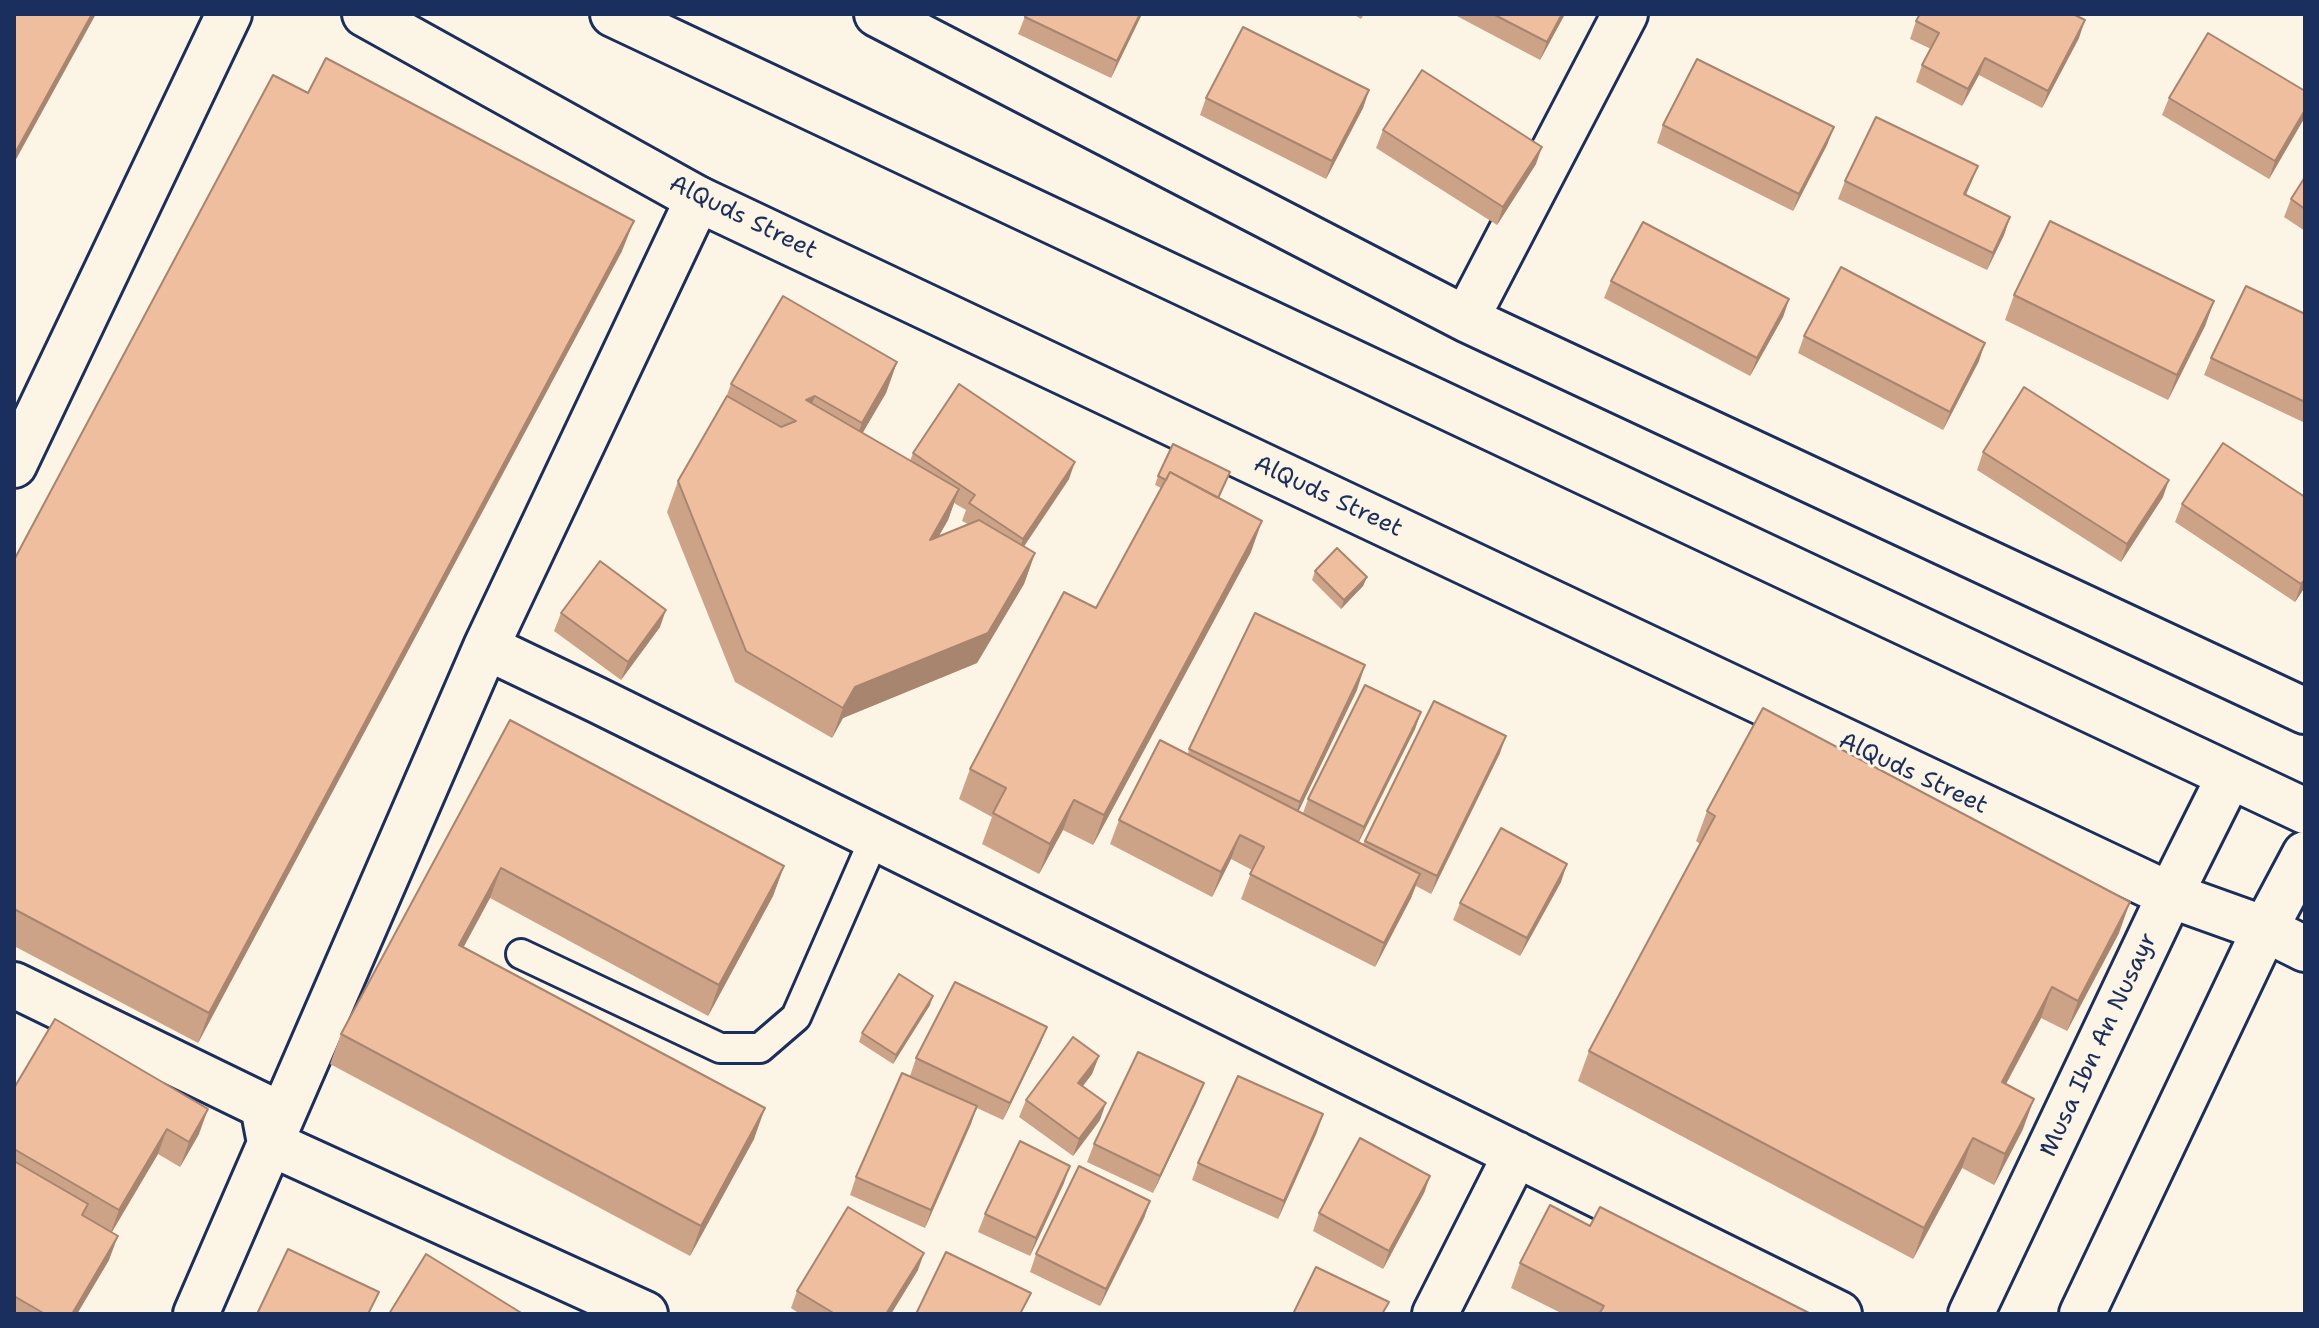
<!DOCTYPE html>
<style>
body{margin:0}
#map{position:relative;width:2319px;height:1328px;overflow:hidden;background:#fcf5e5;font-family:"Shantell Sans",sans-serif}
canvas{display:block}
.frame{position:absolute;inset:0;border:16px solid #1b2f5e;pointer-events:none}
</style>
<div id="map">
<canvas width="2319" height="1328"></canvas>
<div class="frame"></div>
</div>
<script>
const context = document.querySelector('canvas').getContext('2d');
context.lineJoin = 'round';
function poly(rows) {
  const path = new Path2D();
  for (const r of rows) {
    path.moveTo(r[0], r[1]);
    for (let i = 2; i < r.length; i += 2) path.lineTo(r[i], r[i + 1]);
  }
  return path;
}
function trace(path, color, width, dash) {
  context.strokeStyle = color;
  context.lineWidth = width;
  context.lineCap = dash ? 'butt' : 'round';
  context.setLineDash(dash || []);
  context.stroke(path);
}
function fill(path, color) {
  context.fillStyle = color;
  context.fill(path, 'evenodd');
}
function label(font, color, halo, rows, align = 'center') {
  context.font = font + ' "Shantell Sans",sans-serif';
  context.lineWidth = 6;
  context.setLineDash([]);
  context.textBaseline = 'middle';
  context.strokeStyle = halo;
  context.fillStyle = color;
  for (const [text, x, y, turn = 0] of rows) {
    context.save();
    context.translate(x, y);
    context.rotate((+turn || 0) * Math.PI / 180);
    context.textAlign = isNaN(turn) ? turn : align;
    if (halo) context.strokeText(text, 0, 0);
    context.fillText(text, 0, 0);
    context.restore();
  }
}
const lane = poly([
 [521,954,720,1048,760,1048,796,1017,875,837]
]);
const street = poly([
 [877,14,1466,319,2305,711],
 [698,199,486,647,597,700,1839,1314],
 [1466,319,1625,14],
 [14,465,229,14],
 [14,985,263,1106,270,1143,645,1314],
 [196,1314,486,647],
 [1435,1314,1516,1154],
 [1971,1314,2170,895,2229,777],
 [2082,1314,2265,929,2305,854]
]);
const secondary = poly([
 [365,14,698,199,2170,895,2265,929,2305,949],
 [613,14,2305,811]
]);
trace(lane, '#1b2f5e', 34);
trace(street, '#1b2f5e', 50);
trace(secondary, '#1b2f5e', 50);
trace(lane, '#fcf5e5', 28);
trace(street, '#fcf5e5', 44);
trace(secondary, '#fcf5e5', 44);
fill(poly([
 [1026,14,1142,14,1111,78,1018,34],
 [1353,14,1364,14,1361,19],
 [1453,14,1565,14,1540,60],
 [1916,21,2079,38,2042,108,1979,75,1962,106,1916,82,1922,65,1931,49,1910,39],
 [1369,90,1363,108,1326,179,1200,115,1206,98],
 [2305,91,2305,117,2269,179,2162,115,2169,98],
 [308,93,622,251,198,1043,14,946,14,560],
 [1663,125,1834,127,1827,145,1793,211,1657,143],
 [1383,130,1536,164,1497,225,1376,148],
 [1978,166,1966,195,2010,217,2004,235,1987,270,1838,199,1845,181],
 [2305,177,2305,231,2284,217,2291,199],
 [1611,281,1789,299,1783,317,1750,376,1604,298],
 [2014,295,2214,301,2205,326,2168,400,2005,320],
 [2305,314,2305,423,2204,375,2211,358],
 [1804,336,1979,361,1943,430,1798,353],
 [897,362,886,393,862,433,910,461,913,453,1069,479,1024,546,1035,553,1024,584,977,663,843,718,832,738,735,682,667,512,678,481,725,400,731,384],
 [954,503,966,510,962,521,968,524,939,536,948,520],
 [1983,452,2163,497,2121,562,1977,470],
 [1230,472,1219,498,1251,552,1093,845,1063,830,1039,874,982,844,992,817,959,799,970,769,1096,608,1161,488,1155,485,1158,476],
 [2182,504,2305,587,2295,602,2175,522],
 [1315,571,1367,577,1363,586,1341,609,1312,580],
 [561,613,660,627,621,680,554,631],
 [1357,690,1298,811,1303,813,1308,799,1421,712,1415,729,1359,842,1363,844,1434,701,1500,753,1431,894,1416,886,1411,898,1375,967,1241,899,1252,870,1231,859,1212,897,1110,844,1119,820,1188,754,1189,749],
 [510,720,784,866,773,896,708,1016,490,898,463,948,754,1139,690,1256,330,1064,341,1034],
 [1707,811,2119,933,2067,1031,2041,1018,2006,1084,2023,1129,1994,1185,1962,1168,1913,1259,1578,1081,1589,1051,1700,844,1696,841],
 [1561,882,1520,956,1453,920,1460,903],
 [930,1005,893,1064,859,1042,862,1033],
 [1047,1027,1040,1044,1003,1120,977,1108,925,1228,850,1195,856,1177,934,1087,910,1076,916,1058],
 [1099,1056,1092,1074,1083,1086,1100,1120,1073,1156,1019,1117,1026,1100],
 [14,1088,199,1134,180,1167,158,1154,112,1232,109,1260,77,1314,14,1314],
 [1197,1101,1153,1193,1087,1162,1094,1144],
 [1317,1132,1278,1219,1192,1180,1198,1163],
 [1430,1176,1424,1193,1383,1269,1313,1231,1319,1213],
 [1064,1183,1030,1256,978,1232,985,1214],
 [1150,1201,1144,1218,1100,1306,1030,1272,1036,1254],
 [1590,1226,1811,1314,1563,1314,1511,1288,1520,1263],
 [918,1270,891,1314,800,1314,791,1308,797,1291]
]), '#cda388');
fill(poly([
 [92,14,96,14,14,163,14,155],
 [1140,14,1142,14,1111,78,1117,61],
 [1562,14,1565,14,1540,60,1547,42],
 [2085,20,2079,38,2042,108,2048,91],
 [1985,58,1979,75,1962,106,1968,89],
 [1369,90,1363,108,1326,179,1332,161],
 [2305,110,2305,117,2269,179,2275,161],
 [1834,127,1827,145,1793,211,1799,194],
 [1542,147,1536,164,1497,225,1503,207],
 [1978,166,1971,183,1958,211,1964,194],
 [2010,217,2004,235,1987,270,1993,253],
 [634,221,622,251,198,1043,209,1013],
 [1789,299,1783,317,1750,376,1757,358],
 [2214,301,2205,326,2168,400,2177,375],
 [1985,343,1979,361,1943,430,1950,412],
 [897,362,886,393,851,453,862,423],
 [815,396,804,426,806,400],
 [1075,462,1069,479,1017,557,1023,539],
 [2169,480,2163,497,2121,562,2127,544],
 [959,489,948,520,919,570,930,540],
 [1262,521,1251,552,1093,845,1104,815],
 [1035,553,1024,584,977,663,843,718,832,738,843,708,855,687],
 [1367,577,1363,586,1341,609,1344,600],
 [2305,579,2305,587,2295,602,2301,584],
 [666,610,660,627,621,680,628,662],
 [1365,665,1357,690,1291,827,1300,802],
 [1421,712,1415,729,1357,845,1364,827],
 [1506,736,1500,753,1431,894,1437,876],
 [1074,800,1063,830,1039,874,1050,844],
 [1240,835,1231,859,1212,897,1221,872],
 [1567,864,1561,882,1520,956,1527,938],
 [784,866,773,896,708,1016,719,985],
 [501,868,490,898,448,976,459,945],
 [1420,874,1411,898,1375,967,1384,943],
 [2130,902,2119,933,2067,1031,2078,1001],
 [2052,987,2041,1018,1991,1112,2002,1082],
 [933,996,930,1005,893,1064,896,1055],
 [1047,1027,1040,1044,1003,1120,1010,1103],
 [1099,1056,1092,1074,1072,1100,1078,1083],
 [1204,1083,1197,1101,1153,1193,1160,1176],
 [2034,1099,2023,1129,1994,1185,2005,1154],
 [1106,1103,1100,1120,1073,1156,1079,1139],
 [977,1106,971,1124,925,1228,931,1210],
 [765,1108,754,1139,690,1256,701,1226],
 [208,1109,199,1134,180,1167,189,1142],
 [1323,1114,1317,1132,1278,1219,1284,1201],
 [167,1129,158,1154,110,1235,119,1210],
 [1973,1138,1962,1168,1913,1259,1924,1228],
 [1070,1166,1064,1183,1030,1256,1036,1238],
 [1430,1176,1424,1193,1383,1269,1389,1251],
 [1150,1201,1144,1218,1100,1306,1106,1289],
 [118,1236,109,1260,77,1314,72,1314],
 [924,1253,918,1270,891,1314,886,1314]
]), '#a7856f');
const building = poly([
 [14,14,92,14,14,155,14,14],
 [1026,14,1140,14,1117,61,1025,17,1026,14],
 [1493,14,1562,14,1547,42,1493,14],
 [1920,14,2073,14,2085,20,2048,91,1985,58,1968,89,1922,65,1939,33,1916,21,1920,14],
 [1243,27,1369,90,1332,161,1206,98,1243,27],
 [2208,33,2305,91,2305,110,2275,161,2169,98,2208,33],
 [326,58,634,221,209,1013,14,909,14,560,273,75,308,93,326,58],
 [1697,59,1834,127,1799,194,1663,125,1697,59],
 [1422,70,1542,147,1503,207,1383,130,1422,70],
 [1876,117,1978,166,1964,194,2010,217,1993,253,1845,181,1876,117],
 [2305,177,2305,209,2291,199,2305,177],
 [2050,221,2214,301,2177,375,2014,295,2050,221],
 [1643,222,1789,299,1757,358,1611,281,1643,222],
 [1841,267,1985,343,1950,412,1804,336,1841,267],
 [2246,286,2305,314,2305,402,2211,358,2246,286],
 [783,296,897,362,862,423,815,396,806,400,959,489,930,540,979,520,1035,553,988,633,855,687,843,708,746,651,678,481,727,396,781,427,796,421,731,384,783,296],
 [959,384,1075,462,1023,539,969,503,975,495,913,453,959,384],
 [2024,387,2169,480,2127,544,1983,452,2024,387],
 [2223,443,2305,497,2305,579,2301,584,2182,504,2223,443],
 [1173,444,1230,472,1218,498,1170,472,1166,480,1158,476,1173,444],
 [1170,472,1262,521,1104,815,1074,800,1050,844,993,813,1006,788,970,769,1064,592,1096,608,1170,472],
 [1337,548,1367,577,1344,600,1315,571,1337,548],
 [600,561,666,610,628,662,561,613,600,561],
 [1255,613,1365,665,1300,802,1189,749,1255,613],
 [1365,685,1421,712,1364,827,1308,799,1365,685],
 [1434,701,1506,736,1437,876,1365,841,1434,701],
 [1763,708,2130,902,2078,1001,2052,987,2002,1082,2034,1099,2005,1154,1973,1138,1924,1228,1589,1051,1715,816,1707,811,1763,708],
 [510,720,784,866,719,985,501,868,459,945,765,1108,701,1226,341,1034,510,720],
 [1160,740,1420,874,1384,943,1250,874,1264,847,1240,835,1221,872,1119,820,1160,740],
 [1501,828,1567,864,1527,938,1460,903,1501,828],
 [899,974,933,996,896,1055,862,1033,899,974],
 [955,982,1047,1027,1010,1103,916,1058,955,982],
 [55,1019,208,1109,189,1142,167,1129,119,1210,14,1149,14,1088,55,1019],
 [1073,1037,1099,1056,1078,1083,1106,1103,1079,1139,1026,1100,1073,1037],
 [1138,1052,1204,1083,1160,1176,1094,1144,1138,1052],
 [902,1073,977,1106,931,1210,856,1177,902,1073],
 [1238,1076,1323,1114,1284,1201,1198,1163,1238,1076],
 [1360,1138,1430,1176,1389,1251,1319,1213,1360,1138],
 [1020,1141,1070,1166,1036,1238,985,1214,1020,1141],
 [14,1161,88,1204,82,1215,118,1236,72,1314,45,1314,14,1296,14,1161],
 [1079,1166,1150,1201,1106,1289,1036,1254,1079,1166],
 [1550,1205,1590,1226,1600,1207,1811,1314,1599,1314,1604,1306,1520,1263,1550,1205],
 [848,1207,924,1253,886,1314,835,1314,797,1291,848,1207],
 [288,1249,379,1292,368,1314,257,1314,288,1249],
 [946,1252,1031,1293,1020,1314,916,1314,946,1252],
 [426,1254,523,1314,389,1314,426,1254],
 [1316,1267,1389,1302,1382,1314,1293,1314,1316,1267]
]);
fill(building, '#eebe9e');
trace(building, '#a7856f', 2);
label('24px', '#1b2f5e', '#fcf5e5', [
 ["AlQuds Street",743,218,26],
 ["AlQuds Street",1328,497,25],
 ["AlQuds Street",1913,774,25],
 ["Musa Ibn An Nusayr",2099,1045,-65]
]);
</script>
